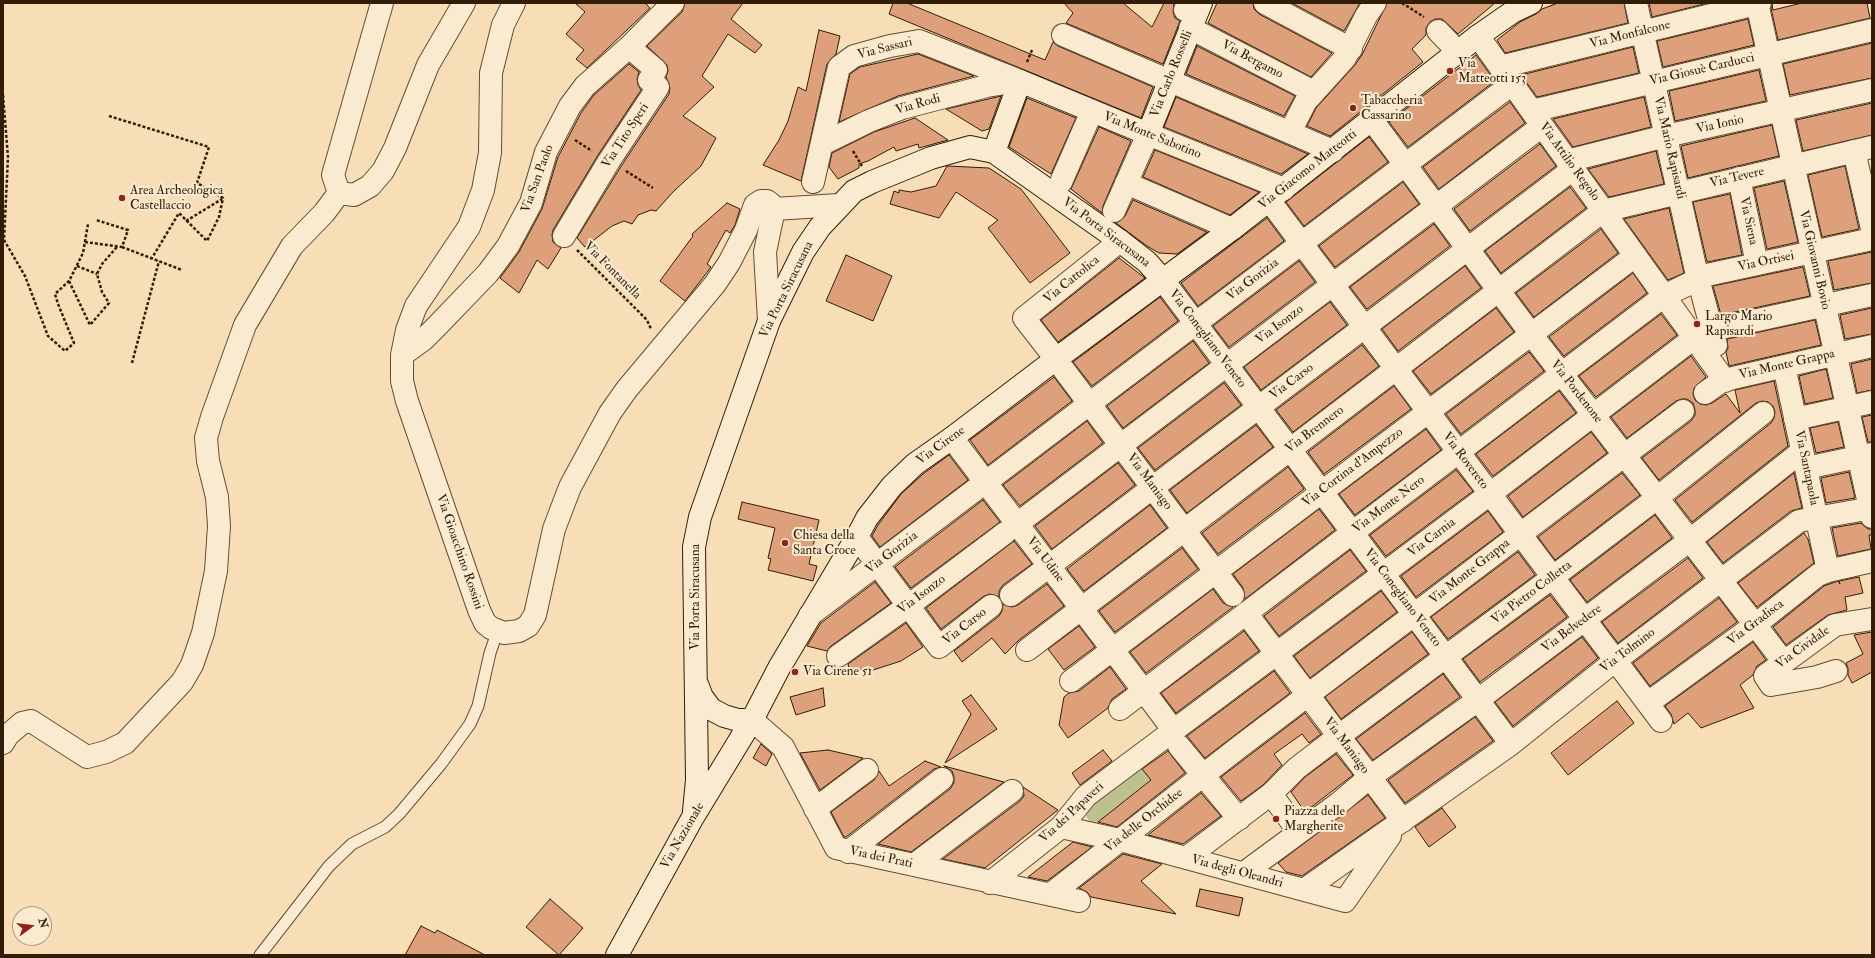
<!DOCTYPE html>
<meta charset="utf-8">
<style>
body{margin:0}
#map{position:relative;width:1875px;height:958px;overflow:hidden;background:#f8deb6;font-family:"IM FELL Double Pica",serif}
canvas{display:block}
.frame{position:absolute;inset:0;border:4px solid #311d08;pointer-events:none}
.north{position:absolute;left:12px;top:906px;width:40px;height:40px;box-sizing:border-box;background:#faead0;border:1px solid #aa9880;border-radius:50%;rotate:75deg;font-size:11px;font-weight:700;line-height:16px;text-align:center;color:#311d08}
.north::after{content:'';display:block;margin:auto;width:14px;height:18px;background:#8f2418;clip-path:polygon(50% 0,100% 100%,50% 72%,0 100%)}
</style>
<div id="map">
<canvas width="1875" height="958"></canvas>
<div class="frame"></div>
<div class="north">N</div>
</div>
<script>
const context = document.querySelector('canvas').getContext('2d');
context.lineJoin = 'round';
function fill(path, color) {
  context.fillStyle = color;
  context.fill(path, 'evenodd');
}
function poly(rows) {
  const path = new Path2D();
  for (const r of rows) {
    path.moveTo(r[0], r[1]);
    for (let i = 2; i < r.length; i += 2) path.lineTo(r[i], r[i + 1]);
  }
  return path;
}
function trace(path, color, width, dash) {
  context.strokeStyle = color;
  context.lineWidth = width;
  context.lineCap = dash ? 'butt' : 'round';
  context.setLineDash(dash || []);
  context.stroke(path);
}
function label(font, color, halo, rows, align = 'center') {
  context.font = font + ' "IM FELL Double Pica",serif';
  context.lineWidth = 4;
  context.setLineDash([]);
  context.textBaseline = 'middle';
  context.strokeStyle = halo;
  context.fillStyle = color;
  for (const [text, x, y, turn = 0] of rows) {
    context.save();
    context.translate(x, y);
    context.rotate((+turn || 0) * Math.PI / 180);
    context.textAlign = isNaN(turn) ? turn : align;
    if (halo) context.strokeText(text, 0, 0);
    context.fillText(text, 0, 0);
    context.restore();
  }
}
fill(poly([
 [1139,765,1151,780,1092,827,1085,813,1087,803]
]), '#bec18d');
const building = poly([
 [575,3,645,3,650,8,587,68,576,59,584,50,566,34,585,12,575,3],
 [685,3,743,3,731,19,762,45,755,53,728,34,702,76,714,87,683,116,716,138,701,166,673,192,656,211,651,210,638,215,632,224,624,221,612,226,585,247,577,238,620,168,669,94,670,88,666,77,668,71,667,65,647,46,682,12,685,3],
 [893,3,907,3,1045,60,1053,42,1058,46,1153,87,1141,118,889,14,893,3],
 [1064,3,1123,3,1152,27,1164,3,1174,3,1173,12,1175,18,1180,21,1163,64,1066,23,1073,13,1064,3],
 [1217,3,1253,3,1254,9,1259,14,1332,53,1311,77,1208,23,1217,3],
 [1292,3,1360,3,1344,31,1292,3],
 [1387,3,1495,3,1458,34,1442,19,1435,19,1430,22,1426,28,1426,35,1412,49,1423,62,1330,136,1307,126,1316,108,1354,66,1362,55,1387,3],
 [1558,3,1624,3,1628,23,1505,53,1497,40,1520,22,1536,14,1542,9,1558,3],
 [1649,3,1708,3,1652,17,1649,3],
 [1802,3,1867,3,1870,18,1778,40,1771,8,1772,4,1773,10,1802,3],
 [1748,19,1754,45,1663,67,1657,41,1748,19],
 [819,30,840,36,836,54,827,64,801,181,763,165,779,140,788,121,798,87,806,91,819,30],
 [1872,43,1872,78,1790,95,1783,64,1872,43],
 [1197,46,1295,96,1284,116,1186,74,1197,46],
 [1633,47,1639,73,1537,97,1521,75,1633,47],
 [918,54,974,76,898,96,839,122,850,74,860,67,918,54],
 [1476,55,1495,81,1408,147,1389,122,1476,55],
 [629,64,639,72,637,79,638,85,641,90,598,155,553,230,552,235,553,242,561,248,548,269,537,260,519,293,500,278,519,252,542,209,558,157,581,113,594,95,629,64],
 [1759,70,1766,101,1675,121,1669,91,1759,70],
 [1001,96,989,129,982,131,946,109,1001,96],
 [1176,97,1308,154,1281,174,1164,127,1176,97],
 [1644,97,1651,127,1573,147,1553,119,1644,97],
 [1027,98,1076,118,1051,174,1009,147,1027,98],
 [1510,102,1525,123,1439,189,1423,167,1510,102],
 [1872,103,1872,135,1803,151,1796,120,1872,103],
 [915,118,948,140,919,148,918,144,896,151,894,147,868,161,859,164,859,168,838,179,829,167,832,153,874,132,915,118],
 [1772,125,1779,156,1688,178,1681,146,1772,125],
 [1099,127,1131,141,1103,206,1102,213,1071,189,1099,127],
 [1369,137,1388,162,1304,226,1286,202,1369,137],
 [1540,144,1556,166,1470,231,1454,209,1540,144],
 [1155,150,1259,192,1230,215,1143,177,1155,150],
 [1656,151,1664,184,1609,197,1588,169,1656,151],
 [947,166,989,168,1021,189,1070,253,1030,283,988,228,998,220,956,192,939,218,890,204,894,191,899,193,899,190,911,192,936,186,947,166],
 [1845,166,1859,229,1822,237,1808,175,1845,166],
 [1784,181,1798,242,1767,249,1754,188,1784,181],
 [1403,182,1419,204,1335,267,1319,246,1403,182],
 [1570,187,1586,208,1501,273,1485,251,1570,187],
 [1730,194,1742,255,1707,262,1693,202,1730,194],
 [1133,200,1207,232,1177,254,1159,253,1147,246,1116,223,1125,216,1133,200],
 [727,203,740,209,735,225,730,233,726,230,707,264,711,267,685,301,660,281,693,236,692,234,727,203],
 [1669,208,1684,273,1668,280,1624,219,1669,208],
 [1267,218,1284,241,1198,306,1181,283,1267,218],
 [1434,224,1450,246,1367,309,1350,287,1434,224],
 [1601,229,1618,253,1534,317,1516,293,1601,229],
 [1872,252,1872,283,1834,290,1828,261,1872,252],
 [846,255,892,276,873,321,826,301,846,255],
 [1119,258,1145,278,1058,342,1041,320,1119,258],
 [1299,261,1315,282,1229,347,1213,326,1299,261],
 [1465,266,1481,288,1398,351,1382,329,1465,266],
 [1803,267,1810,296,1721,315,1713,286,1803,267],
 [1633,273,1647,293,1564,356,1549,337,1633,273],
 [1160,297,1178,321,1092,386,1073,362,1160,297],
 [1330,302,1347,325,1261,390,1244,367,1330,302],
 [1496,308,1514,332,1431,394,1413,371,1496,308],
 [1872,308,1872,334,1845,339,1840,315,1872,308],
 [1661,314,1677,335,1596,397,1579,376,1661,314],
 [1815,320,1821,345,1729,366,1726,352,1728,348,1727,339,1815,320],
 [1193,341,1209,363,1123,428,1107,406,1193,341],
 [1362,345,1379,366,1293,432,1276,410,1362,345],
 [1529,352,1544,371,1461,434,1446,414,1529,352],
 [1691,356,1706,377,1694,388,1693,394,1695,400,1700,404,1706,405,1712,403,1726,394,1740,413,1735,390,1774,381,1788,446,1692,522,1675,500,1771,423,1774,418,1775,412,1773,406,1768,402,1762,401,1756,403,1659,480,1642,458,1691,421,1695,415,1695,410,1693,403,1687,399,1682,399,1676,401,1627,438,1611,417,1691,356],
 [1872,359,1872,390,1857,393,1851,364,1872,359],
 [1826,369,1833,398,1805,404,1799,376,1826,369],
 [1054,377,1072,401,988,465,970,440,1054,377],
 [1224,383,1241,405,1155,470,1138,448,1224,383],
 [1394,386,1411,409,1324,474,1308,452,1394,386],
 [1559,391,1576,413,1493,476,1476,454,1559,391],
 [1872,415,1872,442,1868,442,1862,417,1872,415],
 [1087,421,1103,443,1020,506,1003,485,1087,421],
 [1838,422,1844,447,1816,453,1810,428,1838,422],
 [1256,425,1273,447,1187,513,1170,490,1256,425],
 [1426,429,1441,450,1355,515,1339,494,1426,429],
 [1591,432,1607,453,1523,517,1508,496,1591,432],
 [949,455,968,480,880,547,872,536,878,525,901,494,923,474,949,455],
 [1118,463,1135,485,1052,549,1035,526,1118,463],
 [1288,467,1304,489,1218,554,1202,533,1288,467],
 [1456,470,1473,491,1386,556,1370,535,1456,470],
 [1849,472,1855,498,1826,503,1821,478,1849,472],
 [1622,473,1640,495,1555,560,1538,537,1622,473],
 [1794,473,1802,508,1791,511,1723,563,1707,542,1794,473],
 [983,500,1000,522,911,588,895,567,983,500],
 [742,502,819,520,809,564,817,566,813,581,768,570,771,559,768,558,775,528,738,519,742,502],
 [1150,505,1167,528,1084,591,1067,569,1150,505],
 [1319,509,1335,530,1245,599,1243,588,1233,574,1319,509],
 [1488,511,1503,532,1416,597,1401,576,1488,511],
 [1655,515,1672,538,1587,602,1570,580,1655,515],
 [1861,523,1868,529,1872,529,1872,535,1869,535,1871,549,1838,556,1832,528,1861,523],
 [1804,533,1808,539,1814,563,1757,607,1738,583,1804,533],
 [1014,541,1032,564,1003,585,999,591,999,597,990,594,984,596,941,629,926,608,1014,541],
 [1182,548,1198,569,1115,632,1099,611,1182,548],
 [1350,550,1366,571,1279,636,1264,616,1350,550],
 [1518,552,1535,575,1448,639,1431,617,1518,552],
 [1688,558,1703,578,1618,643,1602,622,1688,558],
 [1859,577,1863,593,1845,597,1847,610,1828,615,1786,645,1773,627,1824,586,1838,581,1840,584,1839,581,1859,577],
 [875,582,891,603,831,646,827,651,807,646,821,623,875,582],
 [1047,584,1064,606,1019,640,1005,654,992,638,962,662,954,651,999,616,1002,611,1003,604,1012,607,1018,605,1047,584],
 [1213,589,1223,603,1233,607,1146,673,1130,652,1213,589],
 [1381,591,1397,612,1310,678,1294,656,1381,591],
 [1550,595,1567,617,1480,682,1463,659,1550,595],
 [1719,598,1737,622,1650,686,1633,663,1719,598],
 [906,623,923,647,901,661,870,671,869,667,850,673,848,664,906,623],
 [1079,626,1095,647,1064,670,1048,649,1079,626],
 [1244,631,1259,651,1176,713,1161,693,1244,631],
 [1412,632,1428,654,1341,719,1325,697,1412,632],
 [1872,632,1872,672,1852,683,1848,675,1848,668,1846,663,1863,654,1854,635,1872,632],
 [1582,637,1598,658,1513,726,1495,702,1582,637],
 [1753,642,1766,660,1757,666,1753,675,1740,685,1754,708,1701,728,1688,713,1674,724,1671,714,1665,706,1753,642],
 [1110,667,1126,689,1112,699,1108,708,1068,738,1059,725,1064,697,1069,693,1079,691,1110,667],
 [1274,671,1290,693,1205,758,1187,736,1274,671],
 [1443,674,1460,697,1373,760,1356,739,1443,674],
 [823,688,825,706,796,715,790,697,823,688],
 [971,695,997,729,945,763,971,714,962,701,971,695],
 [1617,701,1634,723,1568,775,1551,753,1617,701],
 [1305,713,1321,734,1309,743,1302,734,1274,754,1282,765,1263,785,1241,801,1221,777,1305,713],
 [1475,717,1493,741,1405,803,1388,780,1475,717],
 [761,744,772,754,766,766,753,758,761,744],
 [828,750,863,758,820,790,800,753,828,750],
 [1103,750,1112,761,1080,785,1072,773,1103,750],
 [1168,751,1185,773,1117,827,1098,822,1151,780,1142,769,1168,751],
 [1336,754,1353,775,1305,812,1291,792,1305,777,1336,754],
 [925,761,941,767,934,769,846,837,844,837,831,812,874,780,879,771,889,786,925,761],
 [944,766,1004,782,911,852,878,844,950,789,954,783,954,777,952,771,944,766],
 [1023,787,1058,810,985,868,943,859,1020,801,1024,796,1023,787],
 [1201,793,1221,816,1183,844,1148,835,1201,793],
 [1368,795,1385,818,1302,876,1286,872,1278,863,1368,795],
 [1442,808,1456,827,1429,847,1415,827,1442,808],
 [1073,842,1092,847,1047,881,1028,877,1073,842],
 [1123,854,1162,864,1141,881,1176,914,1091,897,1087,892,1079,888,1123,854],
 [1200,889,1243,898,1239,916,1196,906,1200,889],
 [550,899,583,928,559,955,526,927,550,899],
 [421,926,435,933,437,930,485,955,405,955,421,926]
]);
fill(building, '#dda07a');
trace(building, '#311d08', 1);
const lane = poly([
 [260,955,329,866,352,844,385,827,399,814,441,764,470,724,478,706,490,653,498,630]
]);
const street = poly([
 [382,3,333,175,339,193,354,195,370,186,383,171,395,148,428,65,464,3],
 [514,3,503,25,491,73,490,153,483,190,469,227,416,306,407,330,402,355,402,381,407,401,479,610,485,623,491,628,504,633,519,631,528,626,535,615,554,529,570,487,610,413,627,389,715,284,729,263,746,230,755,205,761,201,767,201,771,204,774,209],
 [1188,3,1185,10,1196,14],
 [1265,3,1351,49],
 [1636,3,1696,271,1716,345],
 [1757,3,1872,517],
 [1190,28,1314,92],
 [1438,31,1458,52],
 [1063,35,1333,151],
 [1478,36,1725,381],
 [1500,67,1760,3],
 [1532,111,1872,30],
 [1372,120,1531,334,1783,661],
 [1290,132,1306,101,1345,58,1366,16,1375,3],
 [822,144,869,121,902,108,987,86,1019,81],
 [1854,151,1872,229],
 [1567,161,1666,136,1872,90],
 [1739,178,1757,264],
 [813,182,839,67,854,56,890,46,919,41,1020,81],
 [1061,182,1092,111],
 [1126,183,1232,229],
 [1269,200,1661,721],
 [774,209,839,205],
 [1114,211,1148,134,1284,189],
 [564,236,609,161,658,87,649,80,656,70,629,47],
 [1163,280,1511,744],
 [769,321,765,252,774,209],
 [402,355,424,339,437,326,488,273,508,246,531,203,546,152,570,106,585,86,629,47,673,3],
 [1056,359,1024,318,1120,241],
 [1784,366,1828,571],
 [1064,370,1233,595],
 [1705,393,1719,383,1733,378,1872,346],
 [1795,419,1872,402],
 [952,438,1137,682],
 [1806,468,1872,454],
 [994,476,1512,84],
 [1017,524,1542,126],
 [857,537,939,647,991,606],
 [1011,595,1573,169],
 [1246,613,1403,821],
 [810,615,975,490],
 [1027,650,1603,211,1872,147],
 [838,656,908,606,1005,533],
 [1836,671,1817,677,1771,685,1765,676,1835,625,1872,619],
 [1071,681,1635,256],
 [1144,691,1174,731],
 [1648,703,1755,625,1818,575,1828,571,1872,561],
 [1120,709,1664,296,1707,275,1872,239],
 [752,720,783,747,836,848,1079,901],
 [3,743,8,735,22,723,31,721,87,757,106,752,125,743,182,682,192,665,203,633,216,571,219,526,217,497,208,461,206,438,212,417,245,325,292,246,324,213,339,193],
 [1179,746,1239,819],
 [1271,794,1299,832],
 [815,809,867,770],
 [1061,827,1120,840,1304,890,1511,744,1616,660,1799,521,1872,508],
 [848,852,942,779],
 [1186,858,1271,794,1297,768,1339,736,1553,577,1657,498,1763,413],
 [914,865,1012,791],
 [1244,873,1339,803,1370,777,1478,700,1690,540,1802,451],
 [990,883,1061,827,1086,796,1490,494,1694,338,1712,330,1872,295],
 [1304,890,1345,901,1390,836],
 [1051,894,1238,748,1683,411]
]);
const secondary = poly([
 [994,152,1020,81,1148,134,1201,3],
 [697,684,702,697,711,709,724,716,738,720,752,720],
 [694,811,697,780,694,547,700,517,769,321,803,252,820,227,854,191,872,182,931,158,970,147,994,152,1120,241,1147,262,1163,280],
 [617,955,693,817,752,720,779,668,857,537,867,518,892,486,915,464,952,438,1056,359,1232,229,1478,36,1514,11,1531,3]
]);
trace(lane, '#634d34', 13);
trace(street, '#634d34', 24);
trace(secondary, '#311d08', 24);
trace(poly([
 [1402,3,1424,17],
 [1027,62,1032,50],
 [3,95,8,157,4,240,25,276,48,336,65,351,74,343,58,304,55,294,69,281,83,253,88,224],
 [109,116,209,147,197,183,223,198,219,217,207,241,179,213,152,258],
 [575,140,592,151],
 [853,151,862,166],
 [626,171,653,188],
 [186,221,222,199],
 [85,242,122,247,128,230,96,220],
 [122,247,182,270],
 [577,250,647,320,651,329],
 [77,266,97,274],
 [69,281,90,325,109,303,102,292,97,274,102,264,117,247],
 [132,363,159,261]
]), '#311d08', 2.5, [3, 2]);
trace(lane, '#faead0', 11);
trace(street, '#faead0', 22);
trace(secondary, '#faead0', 22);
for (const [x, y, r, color] of [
 [1450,71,4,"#8f2418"],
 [1353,108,4,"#8f2418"],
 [122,198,4,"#8f2418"],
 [1697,324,4,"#8f2418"],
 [785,543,4,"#8f2418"],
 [795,672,4,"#8f2418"],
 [1276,819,4,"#8f2418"]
]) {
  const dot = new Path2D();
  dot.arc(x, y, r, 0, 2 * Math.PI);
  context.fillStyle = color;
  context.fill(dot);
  trace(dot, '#faead0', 1.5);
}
label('13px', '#311d08', '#faead0', [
 ["Via Monfalcone",1630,35,-14],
 ["Via Sassari",885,49,-14],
 ["Via Bergamo",1252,60,28],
 ["Via Giosuè Carducci",1702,70,-13],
 ["Via Carlo Rosselli",1172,74,-68],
 ["Via Rodi",918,105,-16],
 ["Via Ionio",1720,125,-12],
 ["Via Tito Speri",626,136,-57],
 ["Via Monte Sabotino",1152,136,22],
 ["Via Mario Rapisardi",1669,148,77],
 ["Via Attilio Regolo",1569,162,54],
 ["Via Giacomo Matteotti",1308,170,-38],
 ["Via Tevere",1737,178,-13],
 ["Via San Paolo",538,179,-70],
 ["Via Siena",1748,221,78],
 ["Via Porta Siracusana",1106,233,37],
 ["Via Giovanni Bovio",1814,260,77],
 ["Via Ortisei",1766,262,-12],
 ["Via Fontanella",612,271,45],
 ["Via Cattolica",1072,280,-39],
 ["Via Gorizia",1253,280,-37],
 ["Via Porta Siracusana",787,290,-64],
 ["Via Isonzo",1280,325,-37],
 ["Via Conegliano Veneto",1207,339,53],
 ["Via Monte Grappa",1787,365,-13],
 ["Via Carso",1292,382,-37],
 ["Via Pordenone",1576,392,52],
 ["Via Brennero",1315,430,-37],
 ["Via Cirene",941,446,-36],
 ["Via Rovereto",1465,461,53],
 ["Via Cortina d'Ampezzo",1353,468,-37],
 ["Via Santapaola",1806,468,78],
 ["Via Maniago",1149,482,53],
 ["Via Monte Nero",1389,505,-37],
 ["Via Carnia",1432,538,-37],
 ["Via Gioacchino Rossini",459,552,71],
 ["Via Gorizia",892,553,-37],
 ["Via Udine",1045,560,53],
 ["Via Monte Grappa",1470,572,-38],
 ["Via Pietro Colletta",1532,593,-37],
 ["Via Isonzo",922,595,-37],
 ["Via Porta Siracusana",696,597,-90],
 ["Via Conegliano Veneto",1402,598,53],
 ["Via Gradisca",1756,623,-37],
 ["Via Carso",965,627,-38],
 ["Via Belvedere",1572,629,-37],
 ["Via Cividale",1803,648,-36],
 ["Via Tolmino",1628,651,-37],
 ["Via Maniago",1346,746,53],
 ["Via dei Papaveri",1072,813,-43],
 ["Via delle Orchidee",1144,821,-38],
 ["Via Nazionale",683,836,-60],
 ["Via dei Prati",881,858,12],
 ["Via degli Oleandri",1237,872,15]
]);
label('13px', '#311d08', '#faead0', [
 ["Via",1458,64],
 ["Matteotti 153",1458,79],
 ["Tabaccheria",1361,101],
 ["Cassarino",1361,116],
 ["Area Archeologica",130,191],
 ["Castellaccio",130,206],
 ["Largo Mario",1705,317],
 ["Rapisardi",1705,332],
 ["Chiesa della",793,536],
 ["Santa Croce",793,551],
 ["Via Cirene 51",803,672],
 ["Piazza delle",1284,812],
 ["Margherite",1284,827]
], 'left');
</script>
